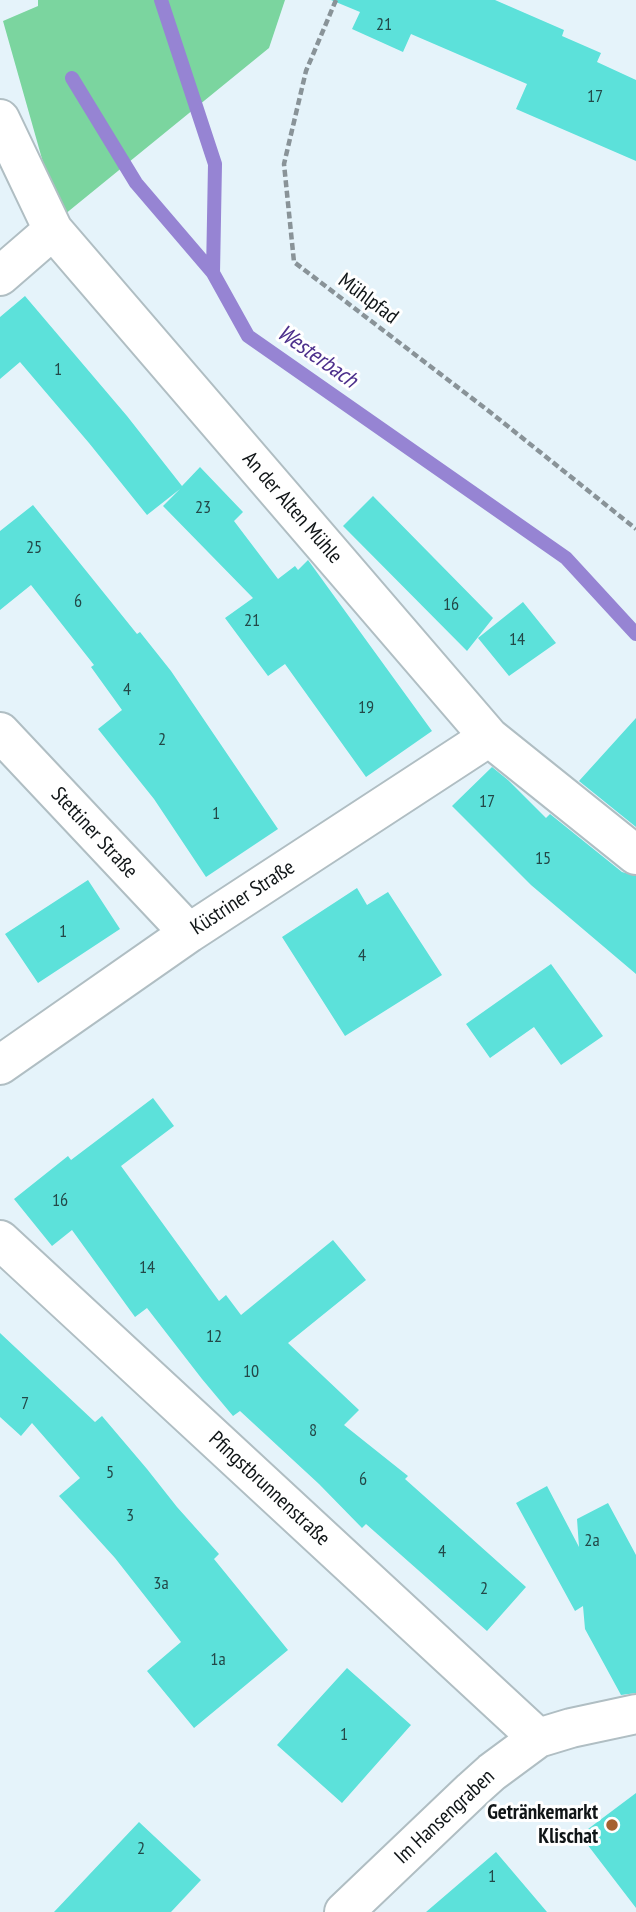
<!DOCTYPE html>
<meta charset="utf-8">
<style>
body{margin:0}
canvas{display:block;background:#e5f3fa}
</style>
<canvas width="636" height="1912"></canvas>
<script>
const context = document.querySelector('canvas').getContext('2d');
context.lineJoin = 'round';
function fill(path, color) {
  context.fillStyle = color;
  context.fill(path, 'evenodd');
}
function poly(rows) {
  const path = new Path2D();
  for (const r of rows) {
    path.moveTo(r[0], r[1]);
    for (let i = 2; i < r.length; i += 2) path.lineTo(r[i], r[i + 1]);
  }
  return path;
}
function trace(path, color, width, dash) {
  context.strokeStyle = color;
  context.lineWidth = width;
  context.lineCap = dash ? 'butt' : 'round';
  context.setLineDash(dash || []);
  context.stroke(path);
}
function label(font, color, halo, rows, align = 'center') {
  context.font = font + ' "PT Sans Narrow",sans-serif';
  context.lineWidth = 6;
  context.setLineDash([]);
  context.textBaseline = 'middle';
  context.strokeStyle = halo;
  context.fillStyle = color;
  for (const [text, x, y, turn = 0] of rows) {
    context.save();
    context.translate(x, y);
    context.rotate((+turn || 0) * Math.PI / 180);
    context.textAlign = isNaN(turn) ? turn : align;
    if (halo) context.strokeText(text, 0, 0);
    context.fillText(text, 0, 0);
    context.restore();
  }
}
fill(poly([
 [38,0,285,0,269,48,59,219,3,21,38,6]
]), '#7bd59f');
trace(poly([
 [161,0,215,164,213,273,248,336,566,558,636,634],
 [72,78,136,183,213,273]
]), '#9684d3', 14);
fill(poly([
 [331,0,495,0,564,30,562,36,601,53,597,62,636,80,636,161,516,109,527,84,411,34,403,52,352,29,360,12],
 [25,296,127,416,182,486,200,467,243,512,234,521,278,579,295,566,298,570,308,560,432,731,366,777,285,664,268,676,225,618,253,598,163,506,180,489,147,515,89,443,20,362,0,379,0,317],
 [373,496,493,618,467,651,343,526],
 [33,505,137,634,140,632,171,671,278,829,206,877,154,799,98,729,122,710,91,667,94,665,31,585,0,610,0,531],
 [523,602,556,643,509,676,478,638],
 [636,718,636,827,579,781],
 [492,767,508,780,546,818,550,814,622,872,636,876,636,974,531,885,452,806],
 [88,880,120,929,38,983,5,934],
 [357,888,367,905,388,892,442,975,345,1036,282,937],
 [551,964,603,1036,561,1065,534,1027,490,1058,466,1024],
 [153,1098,174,1126,121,1166,219,1301,226,1295,241,1315,333,1240,366,1280,288,1343,359,1410,344,1425,408,1476,405,1479,526,1587,487,1631,366,1524,362,1528,319,1484,240,1411,233,1416,202,1379,147,1308,135,1317,72,1230,52,1246,14,1199,68,1156,71,1160],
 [0,1333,95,1422,102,1416,147,1469,177,1507,219,1554,214,1559,288,1650,194,1728,147,1671,181,1642,115,1558,59,1496,80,1478,32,1423,21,1436,0,1417],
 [547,1486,579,1547,577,1519,608,1503,636,1555,636,1693,621,1695,585,1629,583,1606,575,1611,516,1503],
 [347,1668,411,1725,342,1803,277,1745],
 [636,1793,636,1908,580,1835],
 [139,1822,201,1880,171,1912,54,1912],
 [496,1852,547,1912,426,1912]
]), '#5ce1da');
const minor = poly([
 [0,119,53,230,489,737,636,855],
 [0,276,53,230],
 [0,732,189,933],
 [0,1065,189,933,489,737],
 [0,1240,538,1738],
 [344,1912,472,1790,492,1772,538,1738,571,1728,636,1714]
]);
trace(minor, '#b0bec3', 42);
trace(poly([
 [336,0,306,71,284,164,294,262,490,412,636,529]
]), '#899398', 4.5, [7, 3.5]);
trace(minor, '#fff', 38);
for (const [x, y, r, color] of [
 [612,1825,7,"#a56131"]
]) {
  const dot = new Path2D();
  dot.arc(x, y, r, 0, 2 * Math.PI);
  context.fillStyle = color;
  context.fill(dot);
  trace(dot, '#fff', 2.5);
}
label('18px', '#234848', null, [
 ["21",384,25],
 ["17",595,97],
 ["1",58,370],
 ["23",203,508],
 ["25",34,548],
 ["6",78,602],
 ["16",451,605],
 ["21",252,621],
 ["14",517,640],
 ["4",127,690],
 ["19",366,708],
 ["2",162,740],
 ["17",487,802],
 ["1",216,814],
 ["15",543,859],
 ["1",63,932],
 ["4",362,956],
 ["16",60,1201],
 ["14",147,1268],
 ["12",214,1337],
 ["10",251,1372],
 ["7",25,1404],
 ["8",313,1431],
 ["5",110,1473],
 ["6",363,1480],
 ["3",130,1516],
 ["2a",592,1541],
 ["4",442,1552],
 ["3a",161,1584],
 ["2",484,1589],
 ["1a",218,1660],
 ["1",344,1735],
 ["2",141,1849],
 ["1",492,1877]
]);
label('21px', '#101517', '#fff', [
 ["Mühlpfad",368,299,37],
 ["An der Alten Mühle",292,508,49],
 ["Stettiner Straße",94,833,47],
 ["Küstriner Straße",243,898,-33],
 ["Pfingstbrunnenstraße",269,1489,43],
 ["Im Hansengraben",445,1817,-43]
]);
label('bold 21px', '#101517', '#fff', [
 ["Getränkemarkt",598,1813],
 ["Klischat",598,1837]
], 'right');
label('italic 23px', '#4d308c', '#fff', [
 ["Westerbach",317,357,35]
]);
</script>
